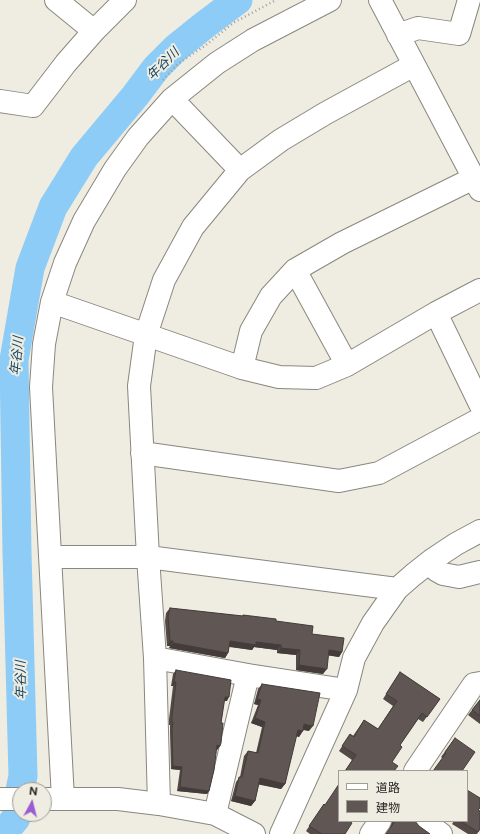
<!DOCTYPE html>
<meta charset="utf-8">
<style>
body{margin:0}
#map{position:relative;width:480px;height:834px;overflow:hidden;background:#efece1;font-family:"Public Sans","Noto Sans JP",sans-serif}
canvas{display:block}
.legend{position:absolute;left:338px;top:770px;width:130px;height:52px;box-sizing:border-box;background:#efece1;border:1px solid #a09d95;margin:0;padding:5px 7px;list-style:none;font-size:12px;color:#292723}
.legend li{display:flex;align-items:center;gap:8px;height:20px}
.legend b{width:20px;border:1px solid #a09d95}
.north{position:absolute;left:12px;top:782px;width:40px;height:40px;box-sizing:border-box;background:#efece1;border:1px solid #a09d95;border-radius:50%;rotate:7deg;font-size:11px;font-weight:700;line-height:16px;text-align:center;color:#292723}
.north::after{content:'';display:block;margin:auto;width:14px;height:18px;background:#9a5cd3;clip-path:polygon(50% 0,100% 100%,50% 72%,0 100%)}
</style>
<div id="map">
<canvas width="480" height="834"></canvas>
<ul class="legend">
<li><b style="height:5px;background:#fff"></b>道路</li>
<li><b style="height:11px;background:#605654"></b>建物</li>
</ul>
<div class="north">N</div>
</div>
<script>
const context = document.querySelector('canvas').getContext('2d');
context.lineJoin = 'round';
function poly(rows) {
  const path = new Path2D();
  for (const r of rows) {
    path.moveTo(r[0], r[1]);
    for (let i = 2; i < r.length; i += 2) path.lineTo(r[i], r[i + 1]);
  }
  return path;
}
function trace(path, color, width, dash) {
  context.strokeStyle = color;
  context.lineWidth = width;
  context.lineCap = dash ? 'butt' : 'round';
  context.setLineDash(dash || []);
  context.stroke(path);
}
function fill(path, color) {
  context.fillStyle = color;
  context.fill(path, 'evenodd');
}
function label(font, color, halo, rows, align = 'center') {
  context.font = font + ' "Public Sans","Noto Sans JP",sans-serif';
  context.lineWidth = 4;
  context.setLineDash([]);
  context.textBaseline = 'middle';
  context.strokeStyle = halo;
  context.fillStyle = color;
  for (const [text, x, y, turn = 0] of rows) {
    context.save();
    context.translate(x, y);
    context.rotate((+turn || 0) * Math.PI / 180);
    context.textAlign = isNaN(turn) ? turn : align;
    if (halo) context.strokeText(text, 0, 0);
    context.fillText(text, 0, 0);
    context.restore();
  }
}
trace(poly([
 [20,790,23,776,17,552,14,360,30,268,53,207,84,157,135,96,156,68,176,48,202,27,238,0],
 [3,834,16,818,20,793]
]), '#8dccf6', 29);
const minor = poly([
 [56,0,94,31],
 [380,0,480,190],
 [398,35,418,28,459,34,469,0],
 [172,99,240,170],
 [0,101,33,106,66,63,94,31,125,0],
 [295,270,347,365],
 [52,302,242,368,279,377,316,378,347,365,436,313,480,290],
 [436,313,480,404],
 [242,368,251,331,271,296,295,270,342,243,474,178],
 [142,453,339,481,379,473,480,419],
 [50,557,148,557,397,589],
 [432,560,436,570,443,574,459,577,480,572],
 [155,658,248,675,346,690],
 [415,771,474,684,480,683],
 [0,799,20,799],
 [44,799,118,799,159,804,215,814,254,834],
 [63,799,41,387,44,344,52,302,65,263,84,221,115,169,138,137,172,99,217,63,253,40,330,0],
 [159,804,155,658,148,557,139,386,146,335,164,280,193,227,240,170,281,140,326,113,414,65],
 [215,814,248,675],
 [423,821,441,834],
 [281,834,346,690,354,658,373,623,397,589,413,575,432,560,456,544,480,531],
 [371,834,380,821]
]);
trace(minor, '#8a877e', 24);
trace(poly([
 [163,80,179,63,206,45,233,23,276,0]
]), '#a3a098', 2.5, [1, 3]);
trace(minor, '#fff', 22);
fill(poly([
 [170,608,242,616,243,615,276,621,312,634,342,652,339,657,328,655,323,674,296,670,296,655,277,653,277,650,254,647,252,650,229,647,228,653,225,658,169,648,170,646,167,646,165,621,166,613],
 [176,670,227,701,224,701,221,723,220,746,217,750,216,749,209,791,207,794,177,791,180,770,171,769,170,733,170,725,169,725,169,719,173,686,171,686,173,674],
 [400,672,440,699,423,722,418,719,400,745,392,762,394,771,345,771,352,760,339,751,350,734,353,736,364,720,378,729,393,706,383,699],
 [262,684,309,731,303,730,299,737,296,736,285,784,281,789,259,784,255,801,251,806,231,801,236,782,240,777,244,756,248,751,256,753,262,727,251,723,258,705,254,704,258,689],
 [480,700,480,724,468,715],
 [455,738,462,771,441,757],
 [324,804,325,805,345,834,310,834,306,831],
 [479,810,480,829,477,834,468,834,452,824,454,821,467,821],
 [392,821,406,821,419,826,390,828,392,822]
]), '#534a48');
fill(poly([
 [170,641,173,641,170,646,167,646],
 [230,641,256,642,281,645,277,650,254,647,252,650,226,646],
 [173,643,228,653,225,658,169,648],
 [281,648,300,650,296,655,277,653],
 [329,650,342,652,339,657,325,655],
 [299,665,327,669,323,674,296,670],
 [174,682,176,682,173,686,171,686],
 [225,697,229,697,227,701,222,701],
 [257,699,261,700,258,705,254,704],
 [255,718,265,722,262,727,251,723],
 [304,724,313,726,309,731,301,729],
 [298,730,303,731,299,737,294,735],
 [217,745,220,746,217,750,214,749],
 [173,766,182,767,180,770,171,769],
 [260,778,285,784,281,789,256,784],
 [180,787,209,791,207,794,177,791],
 [235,796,255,801,251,806,231,801]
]), '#433c3b');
const building = poly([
 [170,608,243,616,243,615,276,619,276,621,313,626,312,634,344,638,342,652,329,650,327,669,299,665,300,650,281,648,281,645,256,642,256,645,230,641,228,653,173,643,173,641,170,641,168,616,170,608],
 [176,670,231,680,229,697,225,697,221,723,223,723,221,743,220,746,217,745,214,770,209,791,180,787,182,767,173,766,172,729,173,722,172,722,172,716,176,682,174,682,176,670],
 [400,672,440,699,427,717,422,713,400,745,402,747,392,762,398,766,394,771,381,771,380,770,380,771,345,771,356,755,342,746,350,734,354,737,364,720,378,729,397,701,386,694,400,672],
 [262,684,320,693,313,726,304,724,303,731,298,730,285,784,260,778,255,801,235,796,239,777,242,777,248,751,258,753,265,722,255,718,261,700,257,699,262,684],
 [480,700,480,716,472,710,480,700],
 [455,738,475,752,462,771,433,771,446,753,445,752,455,738],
 [339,784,339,821,349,821,352,823,345,834,322,834,309,826,324,804,325,805,339,784],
 [467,790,480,798,480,808,478,810,480,811,480,829,478,832,460,821,467,821,467,790],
 [395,821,406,821,407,822,407,821,415,821,419,826,430,834,386,834,395,821]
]);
fill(building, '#605654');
trace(building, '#433c3b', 1);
label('italic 13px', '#154562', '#efece1', [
 ["年谷川",163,64,-45],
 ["年谷川",17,356,-85],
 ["年谷川",21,680,-91]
]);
</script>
